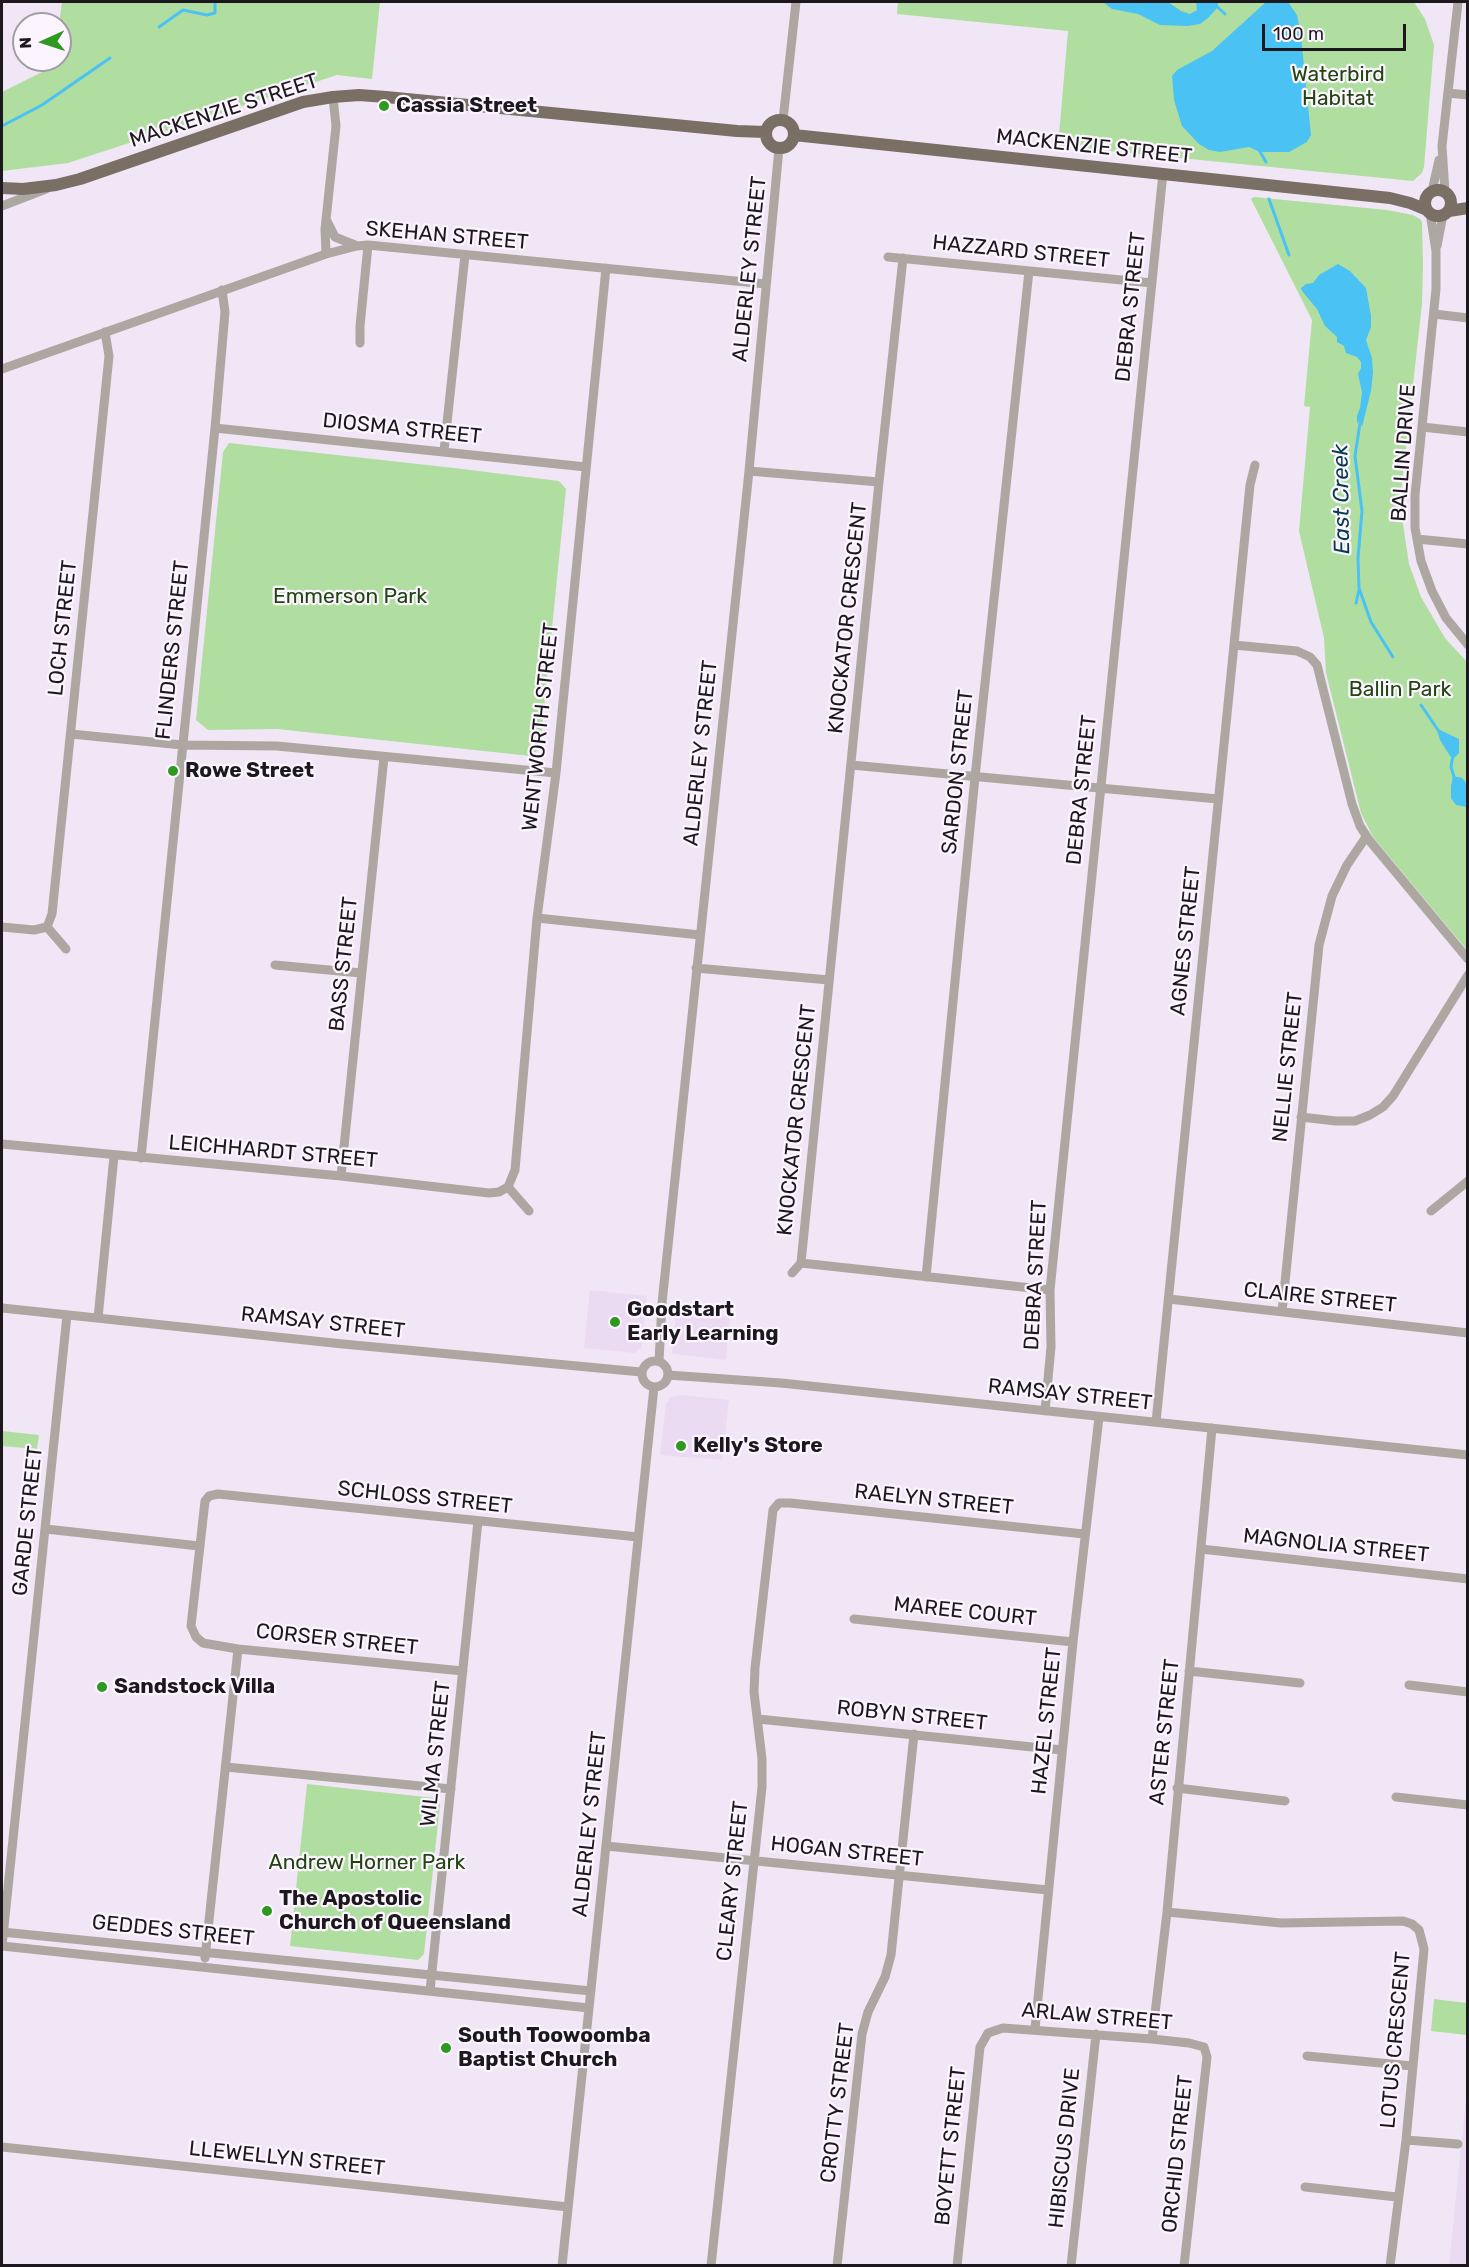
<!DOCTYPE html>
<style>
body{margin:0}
#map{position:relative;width:1469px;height:2267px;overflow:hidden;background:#f1e6f6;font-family:Rubik,sans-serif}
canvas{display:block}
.frame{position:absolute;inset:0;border:3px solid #1c181d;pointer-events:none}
.north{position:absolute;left:12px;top:12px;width:60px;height:60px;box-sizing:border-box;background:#fcf5ff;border:2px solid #a29da5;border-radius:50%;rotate:267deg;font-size:16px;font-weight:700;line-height:24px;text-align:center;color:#1c181d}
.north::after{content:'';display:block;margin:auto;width:21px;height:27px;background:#2f9821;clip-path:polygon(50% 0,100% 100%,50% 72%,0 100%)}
.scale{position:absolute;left:1262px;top:24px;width:144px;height:27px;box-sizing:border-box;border:3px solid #1c181d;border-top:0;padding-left:8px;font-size:18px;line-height:21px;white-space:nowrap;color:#1c181d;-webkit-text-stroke:4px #fcf5ff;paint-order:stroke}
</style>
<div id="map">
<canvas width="1469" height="2267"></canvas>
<div class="frame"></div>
<div class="north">N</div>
<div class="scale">100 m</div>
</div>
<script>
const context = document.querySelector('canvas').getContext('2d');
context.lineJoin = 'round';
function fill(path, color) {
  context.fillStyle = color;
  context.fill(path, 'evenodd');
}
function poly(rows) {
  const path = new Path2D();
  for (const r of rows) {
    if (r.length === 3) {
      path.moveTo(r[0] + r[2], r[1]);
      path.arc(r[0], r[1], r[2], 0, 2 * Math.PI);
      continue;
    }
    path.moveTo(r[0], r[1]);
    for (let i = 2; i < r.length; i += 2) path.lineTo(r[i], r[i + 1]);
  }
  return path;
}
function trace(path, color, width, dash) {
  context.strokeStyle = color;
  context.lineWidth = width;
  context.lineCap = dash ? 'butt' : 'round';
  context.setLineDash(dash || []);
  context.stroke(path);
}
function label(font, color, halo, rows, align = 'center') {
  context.font = font + ' Rubik,sans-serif';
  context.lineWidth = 4.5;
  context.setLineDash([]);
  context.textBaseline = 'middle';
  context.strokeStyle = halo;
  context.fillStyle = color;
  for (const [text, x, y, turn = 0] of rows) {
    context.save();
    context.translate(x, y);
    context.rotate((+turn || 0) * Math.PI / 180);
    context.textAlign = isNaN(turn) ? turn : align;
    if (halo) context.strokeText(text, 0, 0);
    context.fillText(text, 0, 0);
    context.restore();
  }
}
fill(poly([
 [590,1290,647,1296,641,1348,635,1353,584,1348],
 [676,1311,730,1317,726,1360,672,1354],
 [682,1395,729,1400,722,1460,660,1455,666,1404,671,1397],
 [1467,2091,1467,2265,1449,2266,1462,2138]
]), '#ebdbf2');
fill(poly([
 [62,2,380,2,372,79,337,75,68,163,2,171,2,92,56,65,57,60,60,60,59,24],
 [898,2,1414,2,1425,19,1434,45,1424,167,1422,173,1413,181,1058,146,1068,31,897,14],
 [1254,197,1387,210,1413,215,1420,219,1422,222,1423,265,1422,304,1401,493,1401,511,1409,564,1421,597,1445,638,1467,662,1467,950,1373,837,1361,813,1326,673,1324,638,1299,531,1310,407,1304,406,1312,320,1251,199],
 [229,443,454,468,559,481,566,489,540,748,531,756,277,729,208,730,196,720,223,452],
 [2,1431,39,1435,37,1449,2,1446],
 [307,1784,435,1798,440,1804,424,1954,418,1960,290,1946],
 [1434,1999,1467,2003,1467,2035,1431,2031]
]), '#b0dea0');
fill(poly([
 [1103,2,1168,2,1181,11,1190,14,1197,10,1196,2,1218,2,1218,7,1208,18,1200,24,1188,26,1160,25,1138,14,1112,9],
 [1266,2,1288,2,1297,15,1301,36,1311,135,1307,142,1289,152,1260,152,1249,147,1220,152,1209,150,1199,144,1182,126,1174,100,1172,76,1177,70,1212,51],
 [1338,264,1350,271,1366,288,1371,316,1371,327,1366,340,1372,358,1373,372,1371,391,1362,427,1360,419,1357,424,1357,416,1360,408,1362,392,1358,374,1361,368,1361,362,1357,357,1346,353,1344,346,1337,342,1337,337,1325,326,1317,309,1302,291,1301,288,1306,284,1313,283,1319,275],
 [1440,730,1459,739,1459,753,1454,758,1450,756,1440,740,1438,733],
 [1453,776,1462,778,1465,781,1467,788,1467,807,1456,805,1451,798,1451,786]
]), '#4ac2f3');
trace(poly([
 [1212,2,1225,14],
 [159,27,183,10,207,15,215,13,215,2],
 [2,126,42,105,110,58],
 [1258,148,1266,162],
 [1269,199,1289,255],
 [1361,417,1355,456,1362,511,1358,558,1359,588,1371,622,1393,657],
 [1356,603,1359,590],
 [1421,705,1440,733],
 [1453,755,1451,767,1455,780]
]), '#4ac2f3', 3);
trace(poly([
 [1448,93,1468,95],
 [783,120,796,2],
 [1432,191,1439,160],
 [1445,192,1442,146,1458,2],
 [2,206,46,189],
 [1430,213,1436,251,1436,289,1415,495,1415,528,1421,561,1432,591,1446,618,1468,645],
 [327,221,335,237,355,245],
 [1437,246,1443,215],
 [326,254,325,229,336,126,333,97],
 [888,257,1152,283],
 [903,258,879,482,801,1263,1050,1290],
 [1434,314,1468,318],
 [360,343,360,326,368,245],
 [2,369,326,254,357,246,368,245,766,284],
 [1422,427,1468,432],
 [215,428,586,467],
 [444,451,465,255],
 [749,471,879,482],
 [1417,539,1468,544],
 [1234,645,1297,651,1310,657,1317,665,1352,804,1360,826,1369,840,1468,959],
 [71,734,182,745,277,746,556,773],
 [851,765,1218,799],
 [537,918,700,935],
 [2,927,34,930,47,927],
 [47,927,52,914,109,356,105,332],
 [47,927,66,949],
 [275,965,361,973],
 [696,968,829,980],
 [1301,1117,1336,1121,1355,1121,1370,1115,1383,1107,1393,1096,1468,975],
 [2,1144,341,1176,489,1193,499,1192,508,1187,529,1211],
 [141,1158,215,428,225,312,222,290],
 [341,1176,384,757],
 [508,1187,515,1170,537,918,556,773,606,268],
 [1431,1211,1468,1181],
 [792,1273,801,1263],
 [926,1277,975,777,1029,271],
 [1169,1299,1468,1333],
 [2,1308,343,1344,641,1372],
 [1282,1312,1319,945,1332,896,1347,865,1366,837],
 [98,1318,114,1156],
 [655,1374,13],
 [659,1361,662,1303,749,471,779,148],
 [668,1375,781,1383,1468,1455],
 [1045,1411,1051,1347,1050,1290,1163,173],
 [1156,1422,1250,485,1255,465],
 [46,1529,199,1546],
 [1201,1549,1468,1579],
 [854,1619,1073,1642],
 [463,1671,238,1649,203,1643,196,1637,191,1626,205,1501,209,1496,218,1494,638,1537],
 [1189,1671,1300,1683],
 [1409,1685,1468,1692],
 [758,1719,1062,1750],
 [226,1767,451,1789],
 [1177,1788,1285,1801],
 [1396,1797,1468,1805],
 [606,1846,1048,1890],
 [1167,1912,1281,1923,1403,1921,1412,1924,1419,1930,1424,1949,1406,2140,1390,2266],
 [2,1932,591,1991],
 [2,1946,67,1315],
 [2,1946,589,2008],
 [205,1958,238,1649],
 [430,1991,478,1521],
 [1035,2029,1073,1642,1099,1417],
 [1152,2039,1167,1912,1212,1428],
 [1307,2056,1412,2066],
 [1406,2140,1458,2144],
 [2,2147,568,2207],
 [1305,2187,1397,2197],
 [562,2266,654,1387],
 [711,2266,762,1787,762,1759,754,1692,755,1668,773,1510,779,1503,790,1503,1084,1534],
 [837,2266,862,2034,868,2012,885,1977,891,1955,914,1734],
 [957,2266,980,2047,988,2033,1003,2028,1152,2039,1189,2043,1204,2047,1207,2057,1184,2266],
 [1071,2266,1096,2034]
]), '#ada7a1', 9);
trace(poly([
 [780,134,14],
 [794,135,1390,198,1410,203,1427,210],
 [2,188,23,189,56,185,80,179,303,102,333,97,359,95,386,97,737,131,766,132],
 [1438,203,13],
 [1449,211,1468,208]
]), '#796f64', 12);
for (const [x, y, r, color] of [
 [384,106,6,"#2f9821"],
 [173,771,6,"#2f9821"],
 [615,1322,6,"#2f9821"],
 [681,1446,6,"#2f9821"],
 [102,1687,6,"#2f9821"],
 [267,1911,6,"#2f9821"],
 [446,2048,6,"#2f9821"]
]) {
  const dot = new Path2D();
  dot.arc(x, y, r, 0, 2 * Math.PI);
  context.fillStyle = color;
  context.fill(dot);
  trace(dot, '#fcf5ff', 2);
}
label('21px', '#20450e', '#fcf5ff', [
 ["Waterbird",1338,75],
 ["Habitat",1338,99],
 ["Emmerson Park",350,597],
 ["Ballin Park",1400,690],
 ["Andrew Horner Park",367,1863]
]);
label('bold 21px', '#1c181d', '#fcf5ff', [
 ["Cassia Street",396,106],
 ["Rowe Street",185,771],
 ["Goodstart",627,1310],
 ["Early Learning",627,1334],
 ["Kelly's Store",693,1446],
 ["Sandstock Villa",114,1687],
 ["The Apostolic",279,1899],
 ["Church of Queensland",279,1923],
 ["South Toowoomba",458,2036],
 ["Baptist Church",458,2060]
], 'left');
label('21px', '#1c181d', '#fcf5ff', [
 ["MACKENZIE STREET",224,111,-18],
 ["MACKENZIE STREET",1094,147,6],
 ["SKEHAN STREET",447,236,5],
 ["HAZZARD STREET",1021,252,6],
 ["ALDERLEY STREET",750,269,-84],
 ["DEBRA STREET",1131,307,-84],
 ["DIOSMA STREET",402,429,6],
 ["BALLIN DRIVE",1404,453,-86],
 ["KNOCKATOR CRESCENT",848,618,-84],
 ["LOCH STREET",63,628,-84],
 ["FLINDERS STREET",173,650,-84],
 ["WENTWORTH STREET",541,727,-84],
 ["ALDERLEY STREET",701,753,-84],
 ["SARDON STREET",958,772,-84],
 ["DEBRA STREET",1082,790,-84],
 ["AGNES STREET",1186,941,-84],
 ["BASS STREET",344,964,-84],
 ["NELLIE STREET",1288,1067,-84],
 ["KNOCKATOR CRESCENT",797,1120,-84],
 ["LEICHHARDT STREET",273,1152,5],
 ["DEBRA STREET",1036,1275,-87],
 ["CLAIRE STREET",1320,1298,6],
 ["RAMSAY STREET",323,1323,6],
 ["RAMSAY STREET",1070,1395,6],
 ["SCHLOSS STREET",425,1498,6],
 ["RAELYN STREET",934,1500,6],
 ["GARDE STREET",28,1521,-84],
 ["MAGNOLIA STREET",1336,1546,6],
 ["MAREE COURT",965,1612,6],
 ["CORSER STREET",337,1640,6],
 ["ROBYN STREET",912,1716,6],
 ["HAZEL STREET",1047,1721,-84],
 ["ASTER STREET",1165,1732,-84],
 ["WILMA STREET",436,1754,-84],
 ["ALDERLEY STREET",590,1824,-84],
 ["HOGAN STREET",847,1852,6],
 ["CLEARY STREET",733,1881,-84],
 ["GEDDES STREET",173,1931,6],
 ["ARLAW STREET",1097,2017,5],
 ["LOTUS CRESCENT",1396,2040,-85],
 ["CROTTY STREET",838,2103,-83],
 ["BOYETT STREET",951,2146,-84],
 ["HIBISCUS DRIVE",1065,2148,-84],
 ["ORCHID STREET",1178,2154,-84],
 ["LLEWELLYN STREET",287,2159,6]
]);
label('italic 22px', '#053b4f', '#fcf5ff', [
 ["East Creek",1342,499,-91]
]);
</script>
